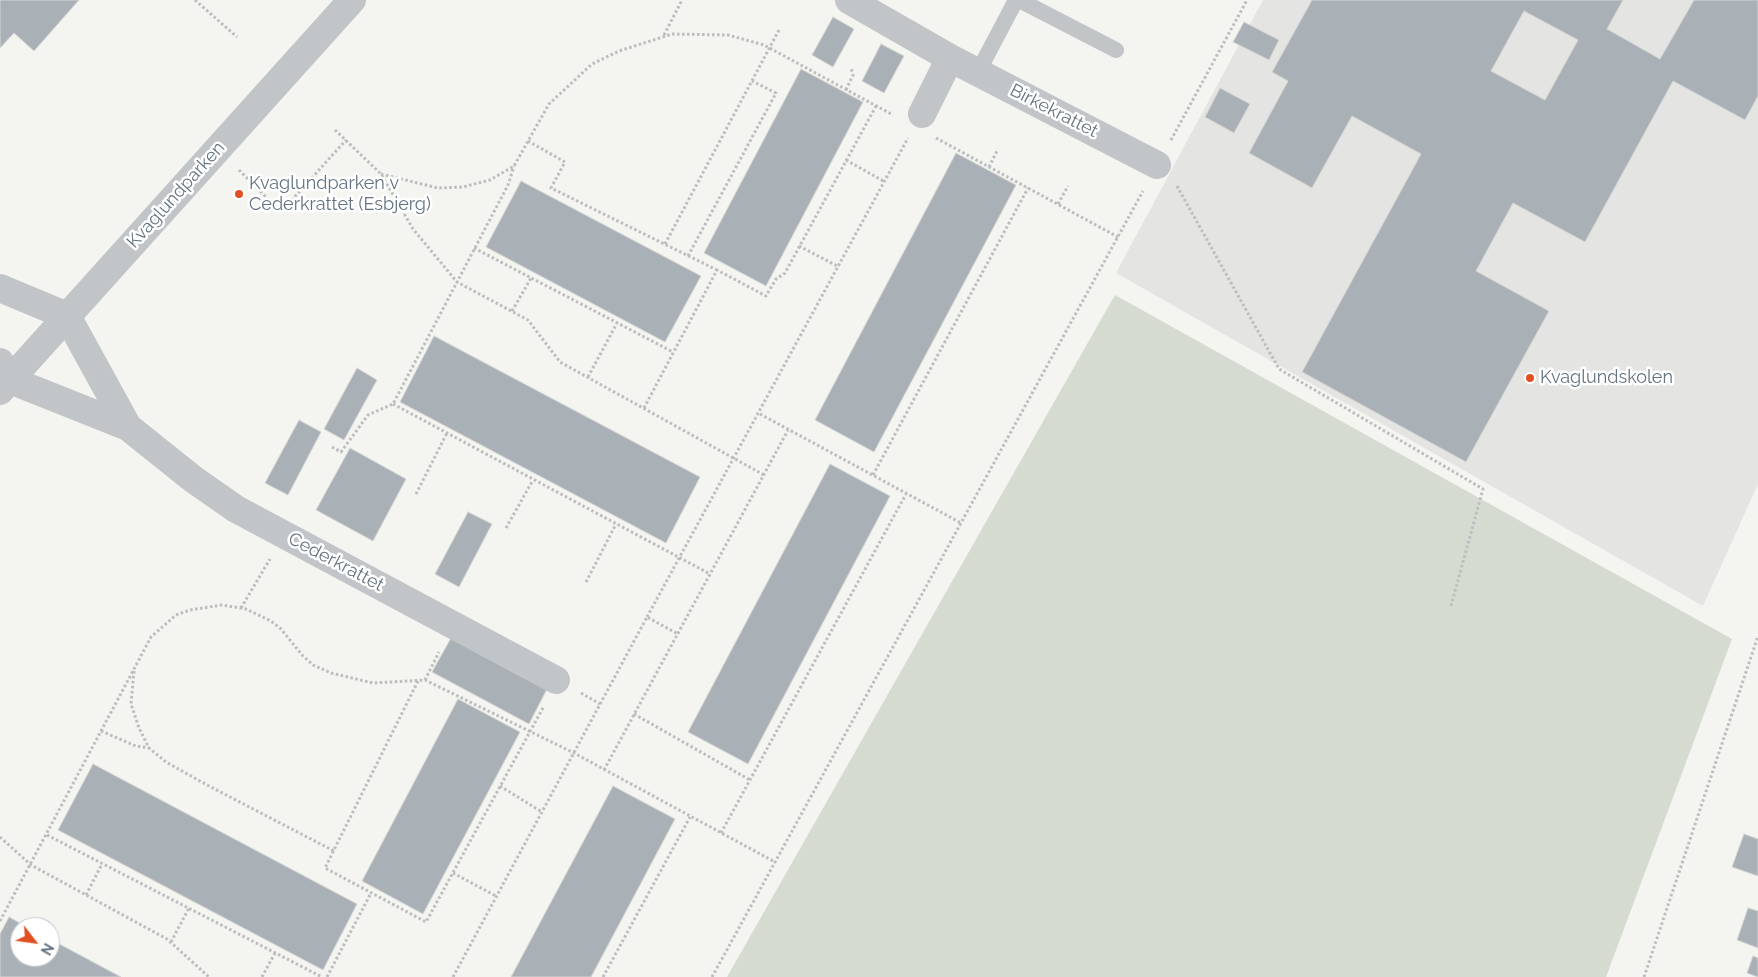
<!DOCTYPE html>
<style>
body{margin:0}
#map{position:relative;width:1758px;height:977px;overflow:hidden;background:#f4f4f0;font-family:Raleway,sans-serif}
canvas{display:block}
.north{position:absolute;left:10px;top:917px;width:50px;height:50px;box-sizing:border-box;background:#fff;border:1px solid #c1c7cd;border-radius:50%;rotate:120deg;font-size:14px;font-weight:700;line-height:20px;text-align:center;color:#637381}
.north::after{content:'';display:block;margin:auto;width:18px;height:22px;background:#e15023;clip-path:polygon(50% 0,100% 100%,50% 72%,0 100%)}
</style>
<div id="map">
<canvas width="1758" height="977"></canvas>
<div class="north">N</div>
</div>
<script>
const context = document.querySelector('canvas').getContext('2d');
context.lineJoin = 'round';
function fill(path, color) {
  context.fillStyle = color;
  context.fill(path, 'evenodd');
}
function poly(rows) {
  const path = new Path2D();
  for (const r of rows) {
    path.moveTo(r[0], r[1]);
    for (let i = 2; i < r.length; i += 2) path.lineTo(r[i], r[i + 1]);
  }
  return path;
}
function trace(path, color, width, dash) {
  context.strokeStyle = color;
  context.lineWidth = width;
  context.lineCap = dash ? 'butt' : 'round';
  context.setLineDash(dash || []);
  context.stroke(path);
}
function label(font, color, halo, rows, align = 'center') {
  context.font = font + ' Raleway,sans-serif';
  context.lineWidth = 5;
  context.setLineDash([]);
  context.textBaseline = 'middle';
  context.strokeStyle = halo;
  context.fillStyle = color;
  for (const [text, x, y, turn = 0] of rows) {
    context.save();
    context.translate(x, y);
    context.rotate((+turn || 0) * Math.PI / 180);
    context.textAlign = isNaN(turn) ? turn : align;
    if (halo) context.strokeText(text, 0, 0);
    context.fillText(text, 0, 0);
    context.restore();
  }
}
fill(poly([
 [1263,0,1758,0,1758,484,1703,606,1116,273]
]), '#e4e5e3');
fill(poly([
 [1115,295,1732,639,1606,977,727,977]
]), '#d5dbd1');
const building = poly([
 [0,0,79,0,34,51,14,33,0,48,0,0],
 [1312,0,1623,0,1607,29,1660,59,1694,0,1758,0,1758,96,1745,120,1673,81,1585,242,1513,203,1476,271,1549,311,1466,462,1302,372,1421,154,1352,116,1312,188,1249,153,1288,81,1272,72,1312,0],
 [1524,11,1578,40,1545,100,1491,71,1524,11],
 [833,17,854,29,833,67,812,55,833,17],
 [1244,22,1279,40,1269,60,1233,42,1244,22],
 [881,44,904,56,884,93,862,81,881,44],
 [801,69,863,102,766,286,704,253,801,69],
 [1220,88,1250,104,1234,133,1205,117,1220,88],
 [956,153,1016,185,874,452,815,420,956,153],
 [521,181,701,276,665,342,486,247,521,181],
 [434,336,700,477,666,543,400,402,434,336],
 [357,368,377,380,344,440,324,429,357,368],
 [299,420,321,432,288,495,265,483,299,420],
 [350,448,406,479,373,541,316,510,350,448],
 [830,464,890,496,748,764,688,732,830,464],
 [468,512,492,524,459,587,435,574,468,512],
 [451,638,547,689,529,724,432,672,451,638],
 [458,699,520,732,423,914,362,881,458,699],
 [93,764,357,904,323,970,58,830,93,764],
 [613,786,675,819,591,977,511,977,613,786],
 [1744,834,1758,839,1758,876,1732,867,1744,834],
 [1748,908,1758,911,1758,948,1737,940,1748,908],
 [9,917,27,927,20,927,20,957,50,957,50,939,121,977,0,977,0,934,9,917],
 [1753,956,1758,958,1758,977,1747,973,1753,956]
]);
fill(building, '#aab1b6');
trace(building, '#d5d5d3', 1);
trace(poly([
 [195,0,237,37],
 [664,35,682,0],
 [846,90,853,75,851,68],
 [335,130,381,174,413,229,457,282,528,320,560,362,764,475],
 [936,138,1118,237],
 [1171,140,1247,0],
 [528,141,565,162,551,188,717,270],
 [846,160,885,182],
 [989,167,998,149],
 [239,170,281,212,346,140],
 [381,174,438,188,463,187,490,180,514,166,549,104,592,64,619,51,672,34,728,35,764,45,893,115],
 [1177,186,1279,369,1483,489,1451,606],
 [1058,204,1068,186],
 [665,244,779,30],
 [799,246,839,267],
 [474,248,673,352],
 [688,256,776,93,752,81],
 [512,311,531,278],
 [588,377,617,323],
 [393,404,710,574],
 [644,408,717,270,766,296,776,279,785,273,876,106],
 [760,414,961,523],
 [332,447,341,452,368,415,393,404,508,185,514,166],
 [873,475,1028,188],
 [416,494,447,433],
 [506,528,533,480],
 [586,582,616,524],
 [241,608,270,559],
 [647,617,908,138],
 [134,671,131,704,139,728,149,748,166,762,207,785,334,851],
 [425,680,439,652],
 [418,681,325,868,426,922,544,706],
 [581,693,600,704],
 [634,714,750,780],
 [101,731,136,746,149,748],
 [604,770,788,430],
 [500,786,542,812],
 [721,833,906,494],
 [47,835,322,977],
 [0,837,31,865,167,939,209,977],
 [453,873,496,896],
 [86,895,102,864],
 [0,921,151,637,176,615,190,610,222,605,246,609,271,621,281,629,302,655,313,665,331,673,373,683,425,680,574,753,775,862],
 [171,942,189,908],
 [262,977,275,953],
 [327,977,371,893],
 [453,977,647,617,678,634],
 [603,977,690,817],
 [712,977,1143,191],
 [1644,977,1758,636]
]), '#bbbdbf', 3, [2.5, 2.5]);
trace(poly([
 [1019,0,1116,50],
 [978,72,1016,0]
]), '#c1c5c8', 16);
trace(poly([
 [849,0,950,58,1157,165],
 [922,114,950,58],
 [0,288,67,316,128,427],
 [0,362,10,380,128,427,193,479,236,509,556,680]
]), '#c1c5c8', 28);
trace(poly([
 [0,391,352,0]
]), '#c1c5c8', 28);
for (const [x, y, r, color] of [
 [239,194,5,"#e15023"],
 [1530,378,5,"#e15023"]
]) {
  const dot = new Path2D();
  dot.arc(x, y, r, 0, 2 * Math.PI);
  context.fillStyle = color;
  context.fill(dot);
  trace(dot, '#fff', 2);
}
label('18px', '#637381', '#fff', [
 ["Birkekrattet",1054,111,27],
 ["Kvaglundparken",176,195,-48],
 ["Cederkrattet",336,562,28]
]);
label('18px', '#637381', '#fff', [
 ["Kvaglundparken v",249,184],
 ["Cederkrattet (Esbjerg)",249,205],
 ["Kvaglundskolen",1540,378]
], 'left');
</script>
